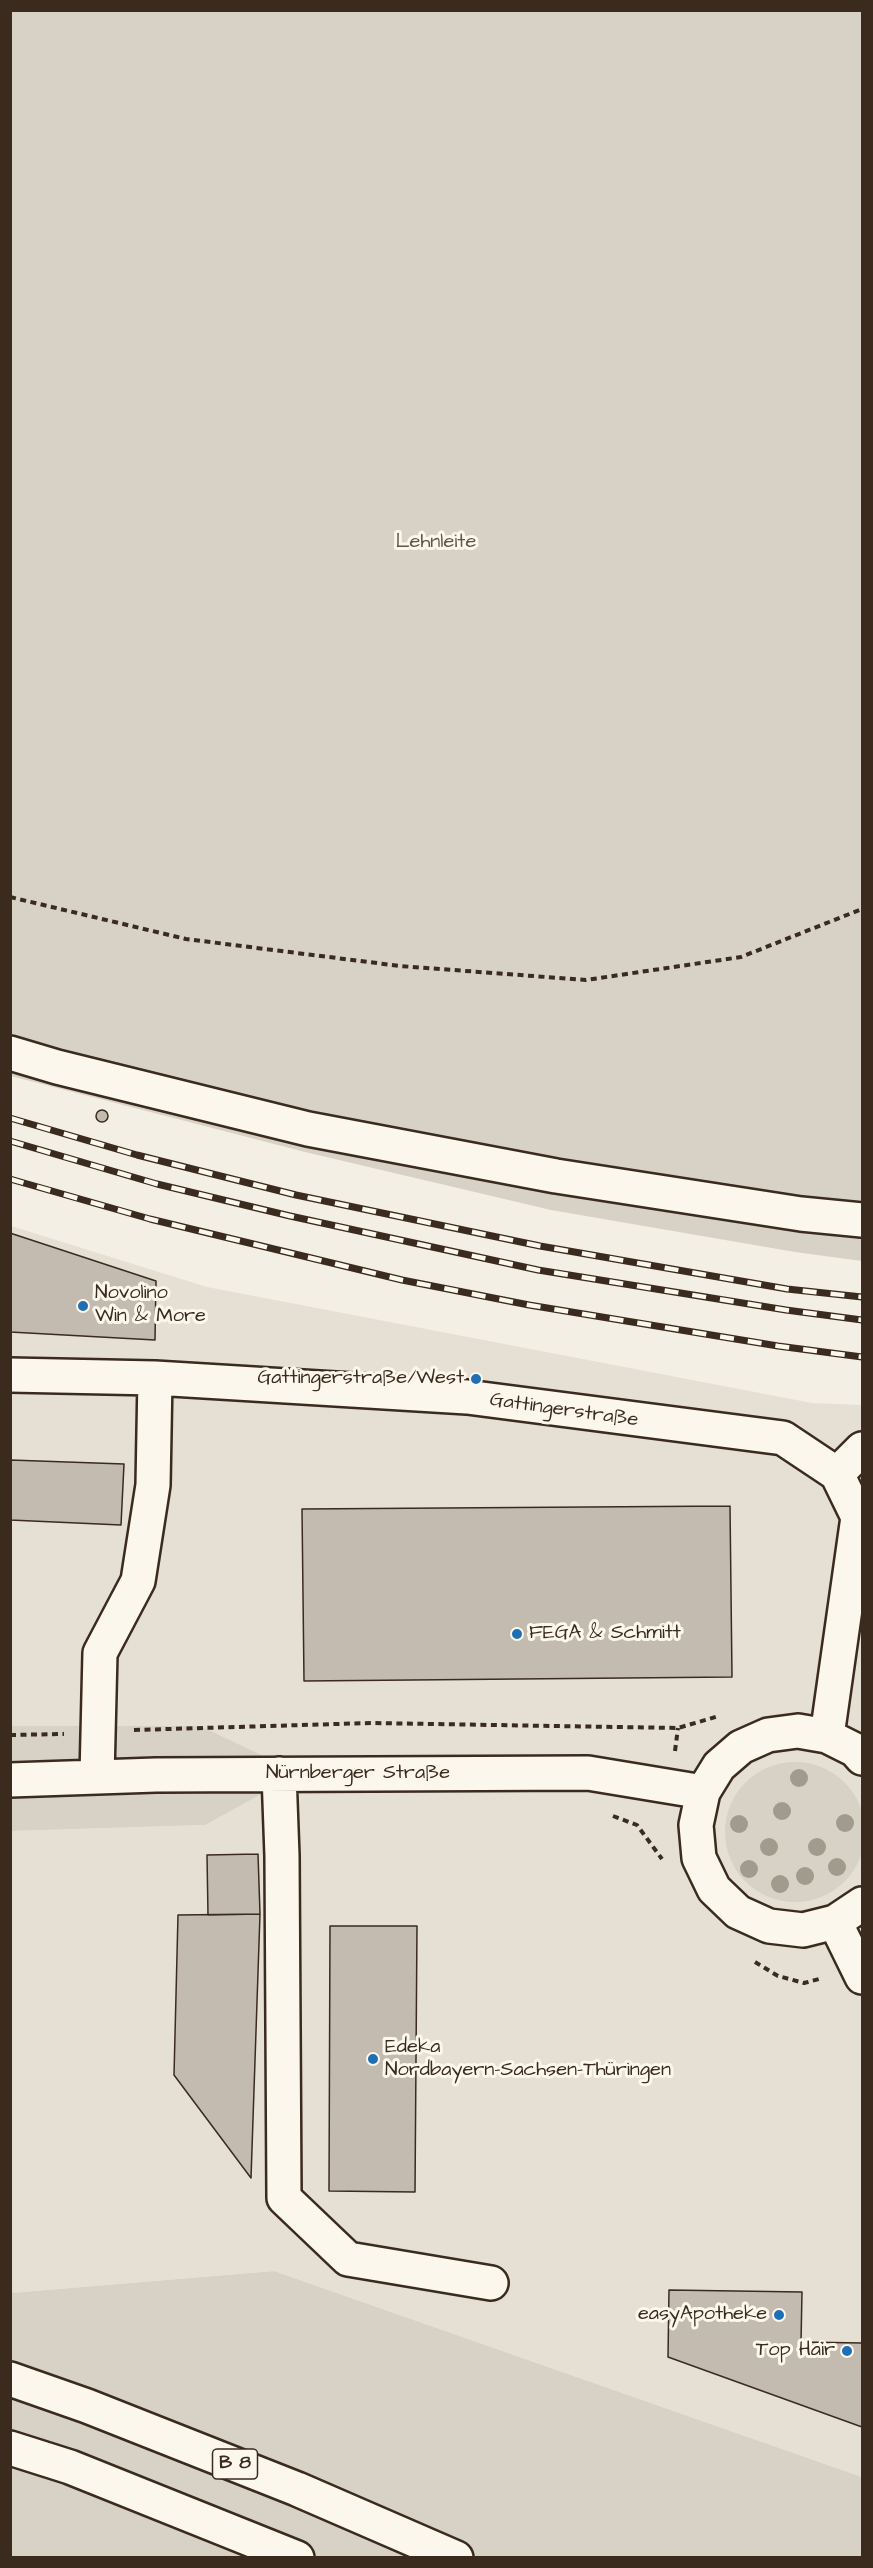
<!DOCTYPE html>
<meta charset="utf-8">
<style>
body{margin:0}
#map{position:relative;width:873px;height:2568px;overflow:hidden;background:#f3efe4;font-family:"Architects Daughter",sans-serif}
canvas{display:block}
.frame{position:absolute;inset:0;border:12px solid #3b2a1e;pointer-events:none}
</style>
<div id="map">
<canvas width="873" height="2568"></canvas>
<div class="frame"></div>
</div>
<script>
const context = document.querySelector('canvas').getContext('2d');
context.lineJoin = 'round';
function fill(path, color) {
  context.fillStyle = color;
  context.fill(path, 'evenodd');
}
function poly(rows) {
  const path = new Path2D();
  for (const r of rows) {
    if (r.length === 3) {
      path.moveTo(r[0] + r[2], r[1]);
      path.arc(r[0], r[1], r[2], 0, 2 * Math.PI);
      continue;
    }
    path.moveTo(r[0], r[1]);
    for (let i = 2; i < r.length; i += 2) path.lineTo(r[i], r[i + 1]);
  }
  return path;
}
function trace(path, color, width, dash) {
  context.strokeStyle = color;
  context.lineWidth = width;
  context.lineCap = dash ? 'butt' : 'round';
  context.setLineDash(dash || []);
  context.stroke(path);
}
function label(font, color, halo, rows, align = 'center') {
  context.font = font + ' "Architects Daughter",sans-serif';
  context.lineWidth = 6;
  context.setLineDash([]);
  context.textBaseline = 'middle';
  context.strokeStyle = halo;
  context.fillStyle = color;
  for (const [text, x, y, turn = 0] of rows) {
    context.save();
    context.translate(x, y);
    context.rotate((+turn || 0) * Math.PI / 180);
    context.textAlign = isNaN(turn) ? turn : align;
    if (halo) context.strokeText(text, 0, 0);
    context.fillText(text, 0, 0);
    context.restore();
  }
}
fill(poly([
 [11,1226,207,1287,812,1403,862,1405,862,2477,274,2271,11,2293,10,1831,205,1825,200,1726,11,1726]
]), '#e5dfd4');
fill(poly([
 [10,11,862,11,862,1261,795,1252,551,1210,305,1152,11,1076],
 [10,1726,200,1726,299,1773,205,1825,11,1831],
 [795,1832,70],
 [274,2271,862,2477,862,2557,11,2558,11,2293]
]), '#d8d1c6');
const building = poly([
 [102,1116,6],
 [10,1233,156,1281,155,1340,10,1332,10,1233],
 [10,1460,124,1464,121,1525,10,1520,10,1460],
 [730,1506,732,1677,304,1681,302,1509,730,1506],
 [258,1854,260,1914,208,1915,207,1855,258,1854],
 [260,1914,251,2178,174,2075,178,1915,260,1914],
 [330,1926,417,1926,415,2192,329,2191,330,1926],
 [669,2290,802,2292,801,2342,862,2343,862,2427,668,2357,669,2290]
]);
fill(building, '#c3bbb0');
trace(building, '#3b2a1e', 1.5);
const minor = poly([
 [10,1053,57,1067,308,1129,556,1176,801,1214,862,1220],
 [10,1375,155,1378,467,1397,783,1438,837,1474,858,1517,827,1736],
 [837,1474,862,1449],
 [862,1758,855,1750,827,1736,798,1731,768,1735,741,1747,719,1766,703,1792,696,1825,699,1858,714,1889,738,1912,769,1926,803,1930,835,1922,862,1904],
 [279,1774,282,1856,284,2198,348,2259,491,2283],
 [97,1776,100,1653,138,1581,153,1485,155,1378],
 [10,1780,156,1775,588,1773,703,1792],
 [835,1922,862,1977]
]);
const highway = poly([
 [10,2379,87,2406,297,2489,456,2558],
 [10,2448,70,2467,297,2558]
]);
trace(minor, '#3b2a1e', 38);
trace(highway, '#3b2a1e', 38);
trace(poly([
 [10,897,186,939,400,966,586,980,741,957,862,909],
 [134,1730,371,1723,678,1728,719,1716],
 [10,1735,64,1734],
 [675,1751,678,1728],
 [613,1816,637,1825,662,1859],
 [755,1962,778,1976,804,1983,823,1978]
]), '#3b2a1e', 4, [6, 4.5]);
trace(minor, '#fbf7ec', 33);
trace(highway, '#fbf7ec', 33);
const rail = poly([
 [10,1118,137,1155,296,1195,540,1246,787,1289,862,1297],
 [10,1141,157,1184,290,1216,538,1270,786,1310,862,1320],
 [10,1179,150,1219,402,1280,529,1305,778,1346,862,1357]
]);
trace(rail, '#3b2a1e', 7);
trace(rail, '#fbf7ec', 4.5, [14]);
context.fillStyle = '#a39a8e';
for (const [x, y] of [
 [799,1778],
 [782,1811],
 [845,1823],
 [739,1824],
 [769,1847],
 [817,1847],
 [837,1867],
 [749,1869],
 [805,1876],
 [780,1884]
]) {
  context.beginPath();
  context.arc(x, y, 9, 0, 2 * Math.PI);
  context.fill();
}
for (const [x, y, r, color] of [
 [83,1306,6,"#1f6fb2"],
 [476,1379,6,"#1f6fb2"],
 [517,1634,6,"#1f6fb2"],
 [373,2059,6,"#1f6fb2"],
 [779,2315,6,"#1f6fb2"],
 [847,2351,6,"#1f6fb2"]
]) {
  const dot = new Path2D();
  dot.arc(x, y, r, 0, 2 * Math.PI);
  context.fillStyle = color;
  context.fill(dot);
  trace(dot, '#fbf7ec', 2);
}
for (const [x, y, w] of [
 [235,2464,45]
]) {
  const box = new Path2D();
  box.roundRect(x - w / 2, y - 15, w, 30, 4.5);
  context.fillStyle = '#fbf7ec';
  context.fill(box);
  trace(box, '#3b2a1e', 1.5);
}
label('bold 18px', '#3b2a1e', null, [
 ["B 8",235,2464]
]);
label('20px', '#625448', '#fbf7ec', [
 ["Lehnleite",436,543]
]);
label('20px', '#3b2a1e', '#fbf7ec', [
 ["Novolino",95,1294],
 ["Win & More",95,1317],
 ["Gattingerstraße/West",464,1379,"right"],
 ["FEGA & Schmitt",529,1634],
 ["Edeka",385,2048],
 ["Nordbayern-Sachsen-Thüringen",385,2071],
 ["easyApotheke",767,2315,"right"],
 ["Top Hair",835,2351,"right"]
], 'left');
label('20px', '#3b2a1e', '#fbf7ec', [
 ["Gattingerstraße",564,1411,8],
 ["Nürnberger Straße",358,1774]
]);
</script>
